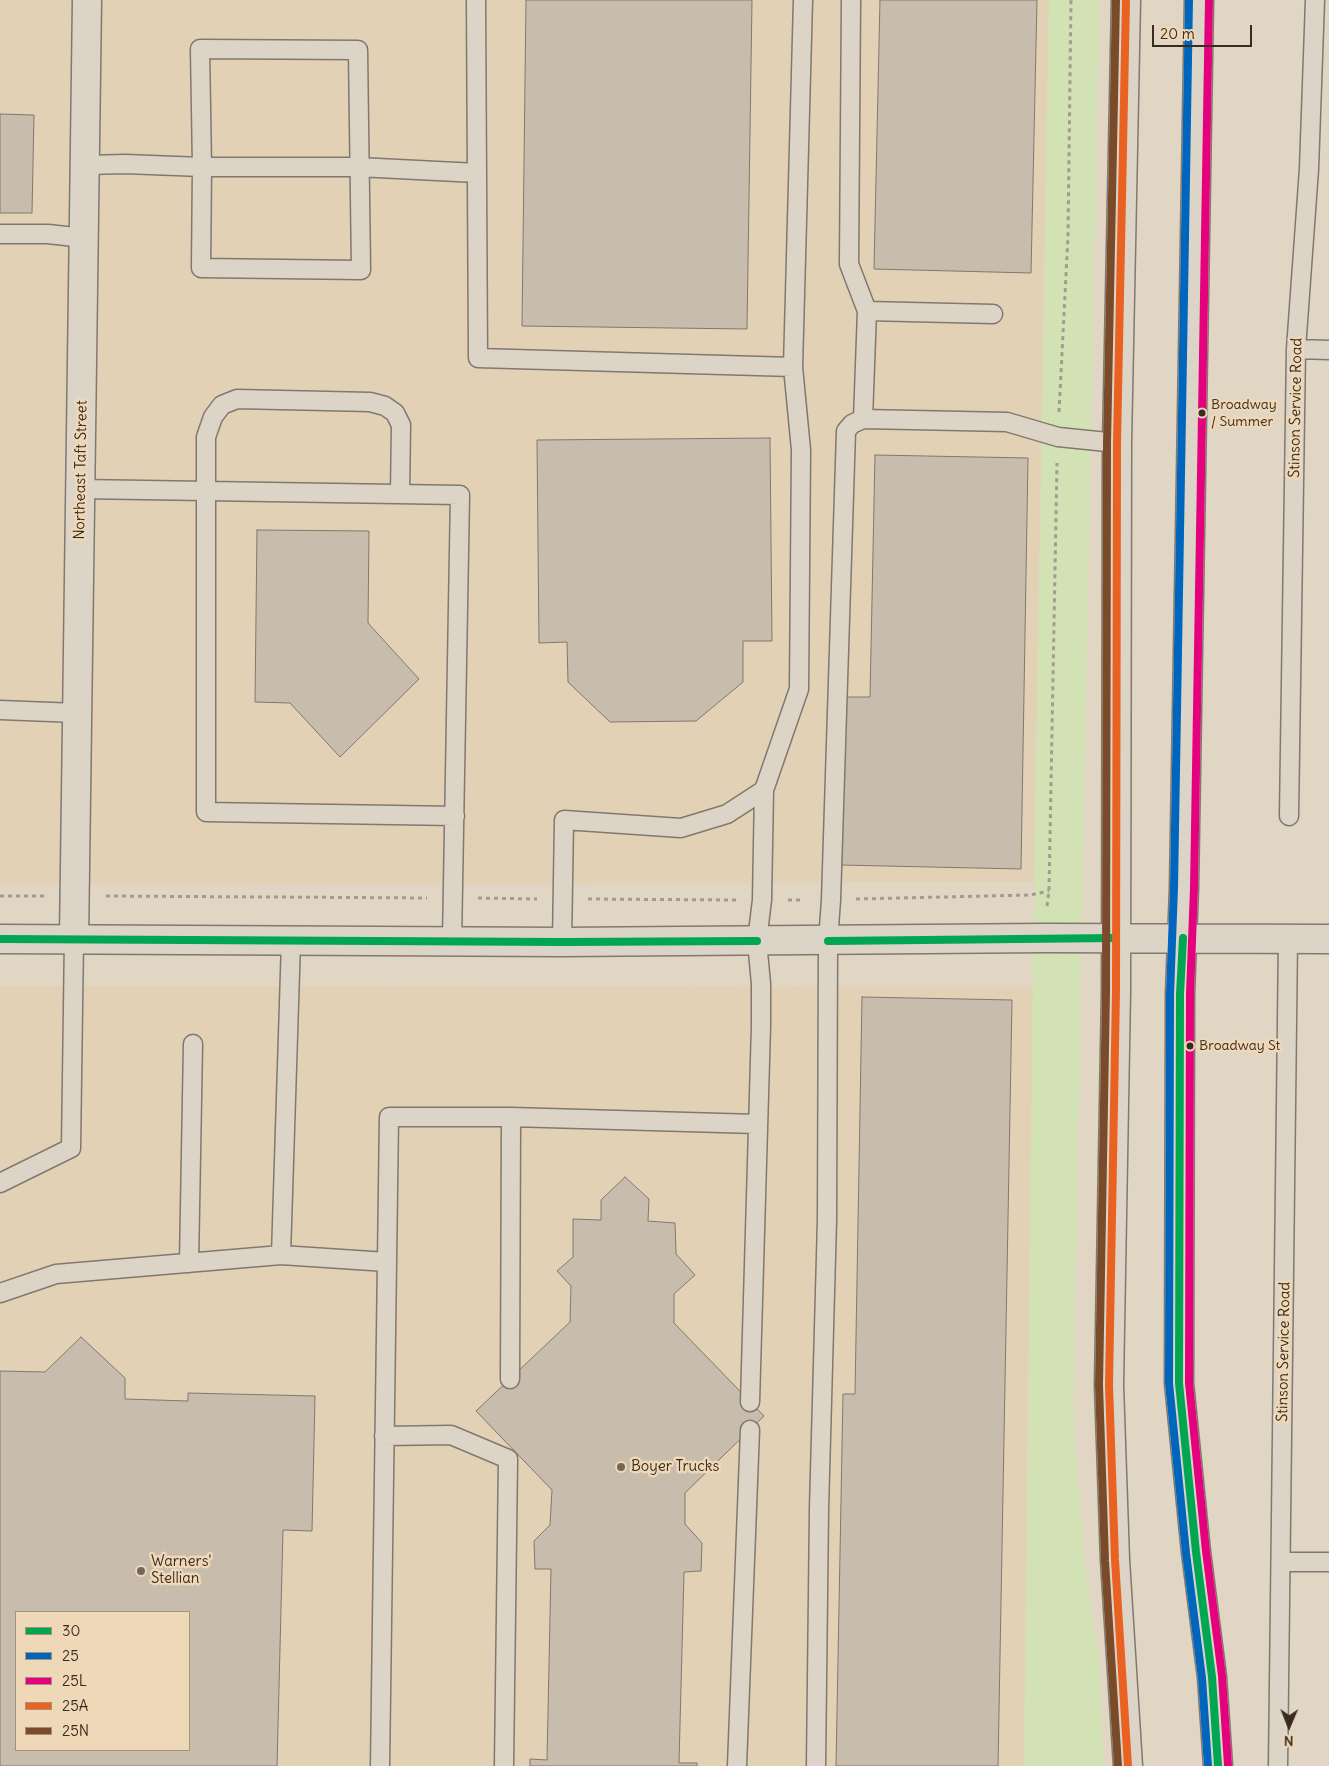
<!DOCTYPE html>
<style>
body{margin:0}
#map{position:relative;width:1329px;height:1766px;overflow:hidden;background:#e1d5c4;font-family:Delius,sans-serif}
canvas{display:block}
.legend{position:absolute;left:15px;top:1611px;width:175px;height:140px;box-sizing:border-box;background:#eed8b7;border:1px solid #a6927a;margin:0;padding:6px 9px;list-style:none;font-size:15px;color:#3b2a1e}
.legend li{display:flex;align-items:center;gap:10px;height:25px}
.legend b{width:25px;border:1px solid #a6927a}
.north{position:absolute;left:1264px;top:1701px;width:50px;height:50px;-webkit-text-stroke:4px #eed8b7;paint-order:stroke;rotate:181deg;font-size:14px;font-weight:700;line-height:20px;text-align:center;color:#3b2a1e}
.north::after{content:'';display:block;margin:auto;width:18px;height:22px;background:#3b2a1e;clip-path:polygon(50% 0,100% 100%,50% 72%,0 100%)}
.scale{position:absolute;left:1152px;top:25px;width:100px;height:22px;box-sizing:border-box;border:2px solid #3b2a1e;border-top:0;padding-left:6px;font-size:15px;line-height:18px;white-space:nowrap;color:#3b2a1e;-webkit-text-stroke:4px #eed8b7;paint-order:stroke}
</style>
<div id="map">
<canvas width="1329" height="1766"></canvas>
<ul class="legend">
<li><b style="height:6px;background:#00a651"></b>30</li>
<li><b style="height:6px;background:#0065bd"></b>25</li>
<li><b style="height:6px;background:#e5007d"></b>25L</li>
<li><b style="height:6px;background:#e96222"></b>25A</li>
<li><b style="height:6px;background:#7a4b2a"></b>25N</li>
</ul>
<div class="north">N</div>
<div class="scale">20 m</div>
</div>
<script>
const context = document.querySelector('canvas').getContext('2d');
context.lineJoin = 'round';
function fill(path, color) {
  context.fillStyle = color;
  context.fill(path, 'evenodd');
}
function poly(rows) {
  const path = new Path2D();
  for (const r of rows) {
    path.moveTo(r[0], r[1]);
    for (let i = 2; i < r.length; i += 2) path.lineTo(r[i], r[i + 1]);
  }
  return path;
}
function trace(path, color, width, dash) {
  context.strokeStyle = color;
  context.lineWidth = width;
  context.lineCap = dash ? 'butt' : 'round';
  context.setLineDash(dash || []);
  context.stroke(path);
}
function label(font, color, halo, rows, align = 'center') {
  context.font = font + ' Delius,sans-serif';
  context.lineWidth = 5;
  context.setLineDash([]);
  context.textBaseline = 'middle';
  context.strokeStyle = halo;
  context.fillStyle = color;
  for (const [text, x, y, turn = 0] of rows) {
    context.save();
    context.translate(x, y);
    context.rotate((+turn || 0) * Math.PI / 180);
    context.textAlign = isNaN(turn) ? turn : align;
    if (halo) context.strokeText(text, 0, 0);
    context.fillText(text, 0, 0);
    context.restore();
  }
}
fill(poly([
 [0,0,1049,0,1034,882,0,885],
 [0,986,1033,987,1024,1766,0,1766],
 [16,1612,189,1612,189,1750,16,1750]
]), '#e3d1b5');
fill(poly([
 [1049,0,1099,0,1073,1408,1079,1496,1086,1573,1099,1662,1104,1766,1024,1766,1034,882]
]), '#d2e2b4');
const building = poly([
 [526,0,752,0,747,329,522,326,526,0],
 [880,0,1037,0,1031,273,874,269,880,0],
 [0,114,34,115,32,213,0,213,0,114],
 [770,438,772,641,743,641,743,682,696,721,610,722,568,682,567,642,539,643,537,440,770,438],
 [875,455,1028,458,1021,869,840,865,843,697,870,697,875,455],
 [257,530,369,531,368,623,419,679,340,757,290,703,255,702,257,530],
 [862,997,1012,1000,998,1766,836,1766,843,1394,855,1394,862,997],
 [625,1177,649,1199,648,1221,675,1223,676,1254,695,1275,674,1294,674,1323,764,1416,685,1493,685,1524,702,1543,701,1571,684,1572,679,1763,697,1763,697,1766,530,1766,530,1759,547,1760,551,1569,535,1569,534,1541,550,1525,552,1490,476,1411,570,1322,571,1286,557,1271,573,1257,573,1219,601,1220,601,1200,625,1177],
 [81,1337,125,1378,125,1399,188,1401,188,1393,315,1396,312,1531,283,1530,277,1766,0,1766,0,1371,45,1372,81,1337],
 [16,1612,189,1612,189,1750,16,1750,16,1612]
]);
fill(building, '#c8bdac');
trace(building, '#81786e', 1);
const service = poly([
 [476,0,478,358,793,367,801,450,799,689,764,790,762,900,757,941,761,984,761,1026,750,1402],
 [851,0,849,264,867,311],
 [200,49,358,50,361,270,201,268,202,167,200,49],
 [85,165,125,164,202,167,358,167,477,173],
 [0,234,48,234,84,238],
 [993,314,867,311,863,419,1007,422,1058,437,1117,443],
 [1296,349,1329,350],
 [793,367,803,0],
 [80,489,460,495,452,941],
 [400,494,401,425,395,413,385,406,370,402,237,399,222,405,213,417,206,437,206,812,455,816],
 [0,710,77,713],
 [1289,816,1296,349,1309,169,1315,0],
 [562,942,564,820,681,828,727,814,764,790],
 [0,1183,71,1148,74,939],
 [281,1255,387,1262],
 [189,1263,193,1044],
 [0,1293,56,1274,281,1255,291,941],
 [510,1379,511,1117],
 [384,1436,451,1435,508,1459,504,1766],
 [1282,1562,1329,1562],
 [380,1766,389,1117,511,1117,757,1124],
 [737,1766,750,1430],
 [816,1766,819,1509,827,1220,828,941,831,900,846,431,852,424,863,419],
 [1278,1766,1288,939]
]);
const minor = poly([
 [74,939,87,0]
]);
const secondary = poly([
 [1126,0,1117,443,1116,991,1109,1385,1115,1560,1128,1766],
 [1199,0,1184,888,1180,994,1179,1383,1196,1552,1212,1677,1218,1766],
 [0,939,562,942,1046,938,1329,939]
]);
trace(service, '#81786e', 21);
trace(minor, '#81786e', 31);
trace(secondary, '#81786e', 31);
trace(poly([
 [1059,412,1068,236,1071,0],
 [0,896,44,896],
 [106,896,427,898],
 [478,898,537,899],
 [588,899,737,900],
 [856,899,1030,895,1049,891],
 [788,900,804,900],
 [1047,906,1049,891,1057,463]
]), '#a39b91', 3, [4, 4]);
trace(service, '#ddd4c8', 18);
trace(minor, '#ddd4c8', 28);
trace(secondary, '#ddd4c8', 28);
trace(poly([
 [1183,938,1180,994,1179,1383,1196,1552,1212,1677,1218,1766],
 [0,939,562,942,757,941],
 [828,941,1115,938]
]), '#00a651', 8);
trace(poly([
 [1189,0,1174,888,1170,994,1169,1383,1186,1553,1202,1678,1208,1766]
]), '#0065bd', 8);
trace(poly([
 [1209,0,1194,888,1190,994,1189,1383,1206,1551,1222,1676,1228,1765]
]), '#e5007d', 8);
trace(poly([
 [1126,0,1117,443,1116,991,1109,1385,1115,1560,1128,1766]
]), '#e96222', 8);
trace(poly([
 [1116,0,1107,443,1106,991,1099,1385,1105,1561,1118,1766]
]), '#7a4b2a', 8);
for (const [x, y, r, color] of [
 [1202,413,4.5,"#3b2a1e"],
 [1190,1046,4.5,"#3b2a1e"],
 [621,1467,5,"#756658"],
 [141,1571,5,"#756658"]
]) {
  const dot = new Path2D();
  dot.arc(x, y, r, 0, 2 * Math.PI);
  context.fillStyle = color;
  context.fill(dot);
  trace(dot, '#eed8b7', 2);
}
label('14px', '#3b2a1e', '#eed8b7', [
 ["Broadway",1211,405],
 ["/ Summer",1211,422],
 ["Broadway St",1199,1046]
], 'left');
label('15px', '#3b2a1e', '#eed8b7', [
 ["Stinson Service Road",1296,408,-89],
 ["Northeast Taft Street",81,470,-89],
 ["Stinson Service Road",1284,1352,-89]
]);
label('15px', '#3b2a1e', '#eed8b7', [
 ["Boyer Trucks",631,1467],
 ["Warners'",151,1562],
 ["Stellian",151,1579]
], 'left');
</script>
